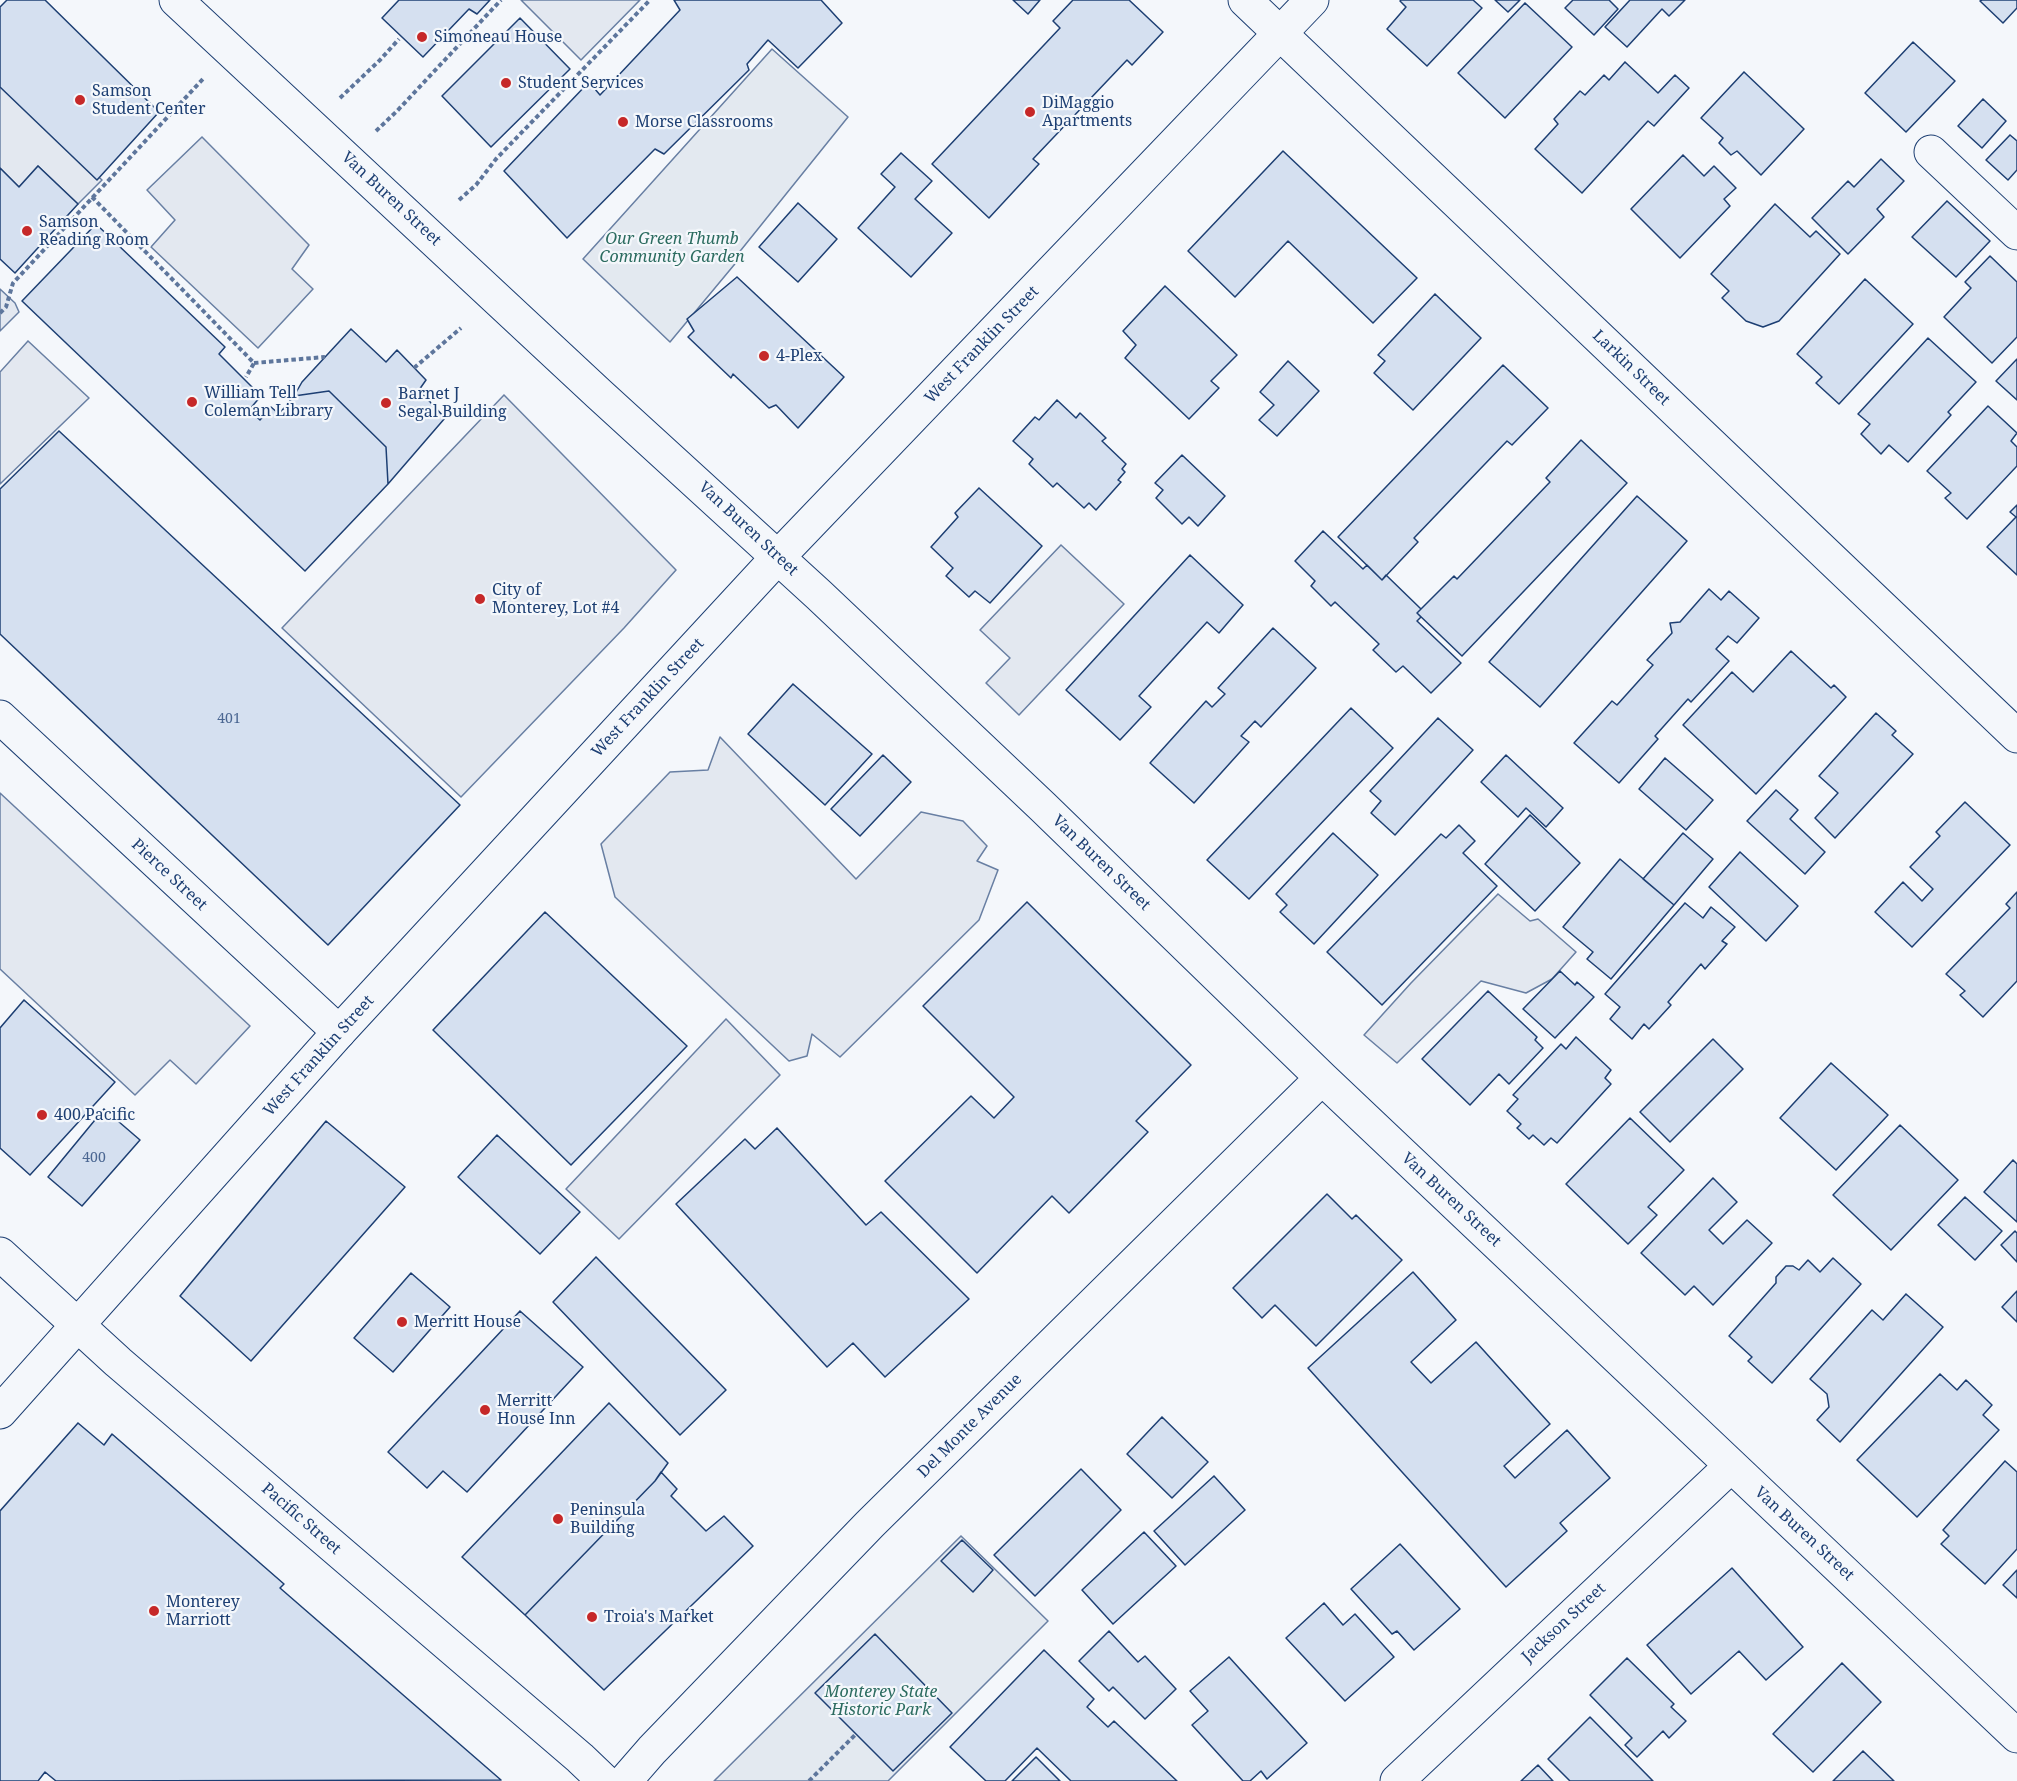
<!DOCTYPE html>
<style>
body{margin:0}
canvas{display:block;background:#f4f7fb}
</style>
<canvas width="2017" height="1781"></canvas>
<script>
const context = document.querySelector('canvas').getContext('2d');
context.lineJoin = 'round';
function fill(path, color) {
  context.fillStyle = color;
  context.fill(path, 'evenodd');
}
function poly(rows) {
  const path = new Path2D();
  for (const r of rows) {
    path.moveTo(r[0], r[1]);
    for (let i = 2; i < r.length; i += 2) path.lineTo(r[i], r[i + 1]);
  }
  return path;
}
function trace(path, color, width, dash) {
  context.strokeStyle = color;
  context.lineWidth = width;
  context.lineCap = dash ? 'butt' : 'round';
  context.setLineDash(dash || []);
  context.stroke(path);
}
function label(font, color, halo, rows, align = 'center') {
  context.font = font + ' "Noto Serif",serif';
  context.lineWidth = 4.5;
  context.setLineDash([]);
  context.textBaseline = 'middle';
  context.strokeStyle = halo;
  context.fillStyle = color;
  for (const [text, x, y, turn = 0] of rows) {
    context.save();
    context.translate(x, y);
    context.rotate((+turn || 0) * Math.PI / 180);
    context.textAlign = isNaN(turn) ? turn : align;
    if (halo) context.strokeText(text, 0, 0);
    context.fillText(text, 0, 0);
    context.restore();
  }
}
const green = poly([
 [772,49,848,117,737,255,739,259,670,342,583,259,772,49],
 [961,1536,1048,1621,888,1781,714,1781,961,1536]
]);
fill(green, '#e3e9f0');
trace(green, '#687fa3', 1.5);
const parking = poly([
 [521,0,640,0,581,60,521,0],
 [0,85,102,180,78,204,38,166,19,187,0,168,0,85],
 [202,137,309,245,292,269,313,289,258,348,151,247,175,220,147,190,202,137],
 [0,289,15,303,19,312,0,331,0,289],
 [28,341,89,398,0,484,0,372,28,341],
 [504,395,676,570,624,628,461,797,282,628,504,395],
 [1061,545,1124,604,1019,715,986,683,1010,658,980,630,1061,545],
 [720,737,856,879,921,812,963,821,987,846,977,861,998,870,979,920,840,1057,812,1034,807,1056,789,1061,615,897,601,844,670,772,708,770,720,737],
 [0,793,250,1026,196,1084,170,1060,135,1095,0,969,0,793],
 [1498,894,1530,921,1538,919,1576,952,1552,979,1526,993,1481,981,1397,1063,1364,1035,1411,983,1498,894],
 [726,1019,780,1075,619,1239,566,1189,726,1019]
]);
fill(parking, '#e3e8f0');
trace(parking, '#687fa3', 1.5);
const building = poly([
 [7,0,45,0,159,112,97,180,0,87,0,7,7,0],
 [399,0,490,0,477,14,469,9,423,57,382,18,399,0],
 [674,0,821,0,842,23,798,68,768,40,747,64,749,70,664,154,655,149,567,238,504,171,589,82,600,95,680,10,674,0],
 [1013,0,1040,0,1028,14,1013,0],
 [1073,0,1129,0,1163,32,1132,65,1127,60,1033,159,1039,164,989,218,932,164,1060,28,1053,21,1073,0],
 [1401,0,1473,0,1482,8,1427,66,1387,29,1406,7,1400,1,1401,0],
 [1495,0,1520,0,1508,12,1495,0],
 [1573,0,1609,0,1618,9,1594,35,1565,8,1573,0],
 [1630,0,1685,0,1669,16,1662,9,1627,47,1605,27,1630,0],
 [1982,0,2017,0,2017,8,2003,23,1980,1,1982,0],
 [1525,3,1572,47,1505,118,1458,73,1525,3],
 [520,18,570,69,491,147,442,96,520,18],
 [1913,42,1955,81,1906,132,1865,93,1913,42],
 [1625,62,1658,93,1675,75,1689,88,1654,126,1648,121,1582,193,1535,149,1558,124,1554,119,1580,91,1585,95,1604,75,1609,80,1625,62],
 [1744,72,1804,129,1761,175,1737,151,1731,155,1719,143,1723,138,1701,118,1744,72],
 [1983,99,2006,121,1982,148,1958,126,1983,99],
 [2010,135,2017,141,2017,170,2008,180,1986,160,2010,135],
 [1283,151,1417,278,1373,323,1288,241,1235,297,1188,251,1283,151],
 [901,153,932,181,915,199,952,233,911,277,858,228,895,187,881,174,901,153],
 [1683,155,1704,176,1714,166,1736,188,1724,199,1730,206,1680,258,1631,209,1683,155],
 [1881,159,1904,181,1877,209,1884,217,1848,254,1812,218,1848,181,1854,187,1881,159],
 [38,166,78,204,15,273,0,259,0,168,19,187,38,166],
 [1947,201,1990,241,1956,277,1912,237,1947,201],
 [798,203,837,239,798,282,759,247,798,203],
 [1775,204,1810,237,1816,231,1840,254,1779,321,1763,327,1746,321,1722,298,1729,291,1711,274,1775,204],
 [96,224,225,347,219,354,261,396,249,410,260,420,271,407,279,414,294,396,329,391,386,447,388,484,305,571,22,301,96,224],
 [1990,256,2017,282,2017,337,1992,363,1944,317,1971,288,1965,282,1990,256],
 [737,277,844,377,798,428,776,405,769,408,733,374,731,378,688,337,694,331,687,319,737,277],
 [1865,279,1913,324,1839,404,1816,383,1822,377,1797,354,1865,279],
 [1165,286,1237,355,1211,381,1219,388,1189,419,1125,358,1136,345,1123,331,1165,286],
 [1435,294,1481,338,1413,410,1374,373,1385,361,1378,355,1435,294],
 [351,329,386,362,397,350,426,380,419,390,445,418,388,484,386,447,329,391,294,396,302,382,351,329],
 [1928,338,1976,382,1948,412,1951,415,1908,462,1889,445,1881,454,1861,434,1870,424,1858,414,1928,338],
 [2017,359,2017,400,1996,381,2017,359],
 [1288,361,1319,391,1277,436,1259,420,1274,405,1260,392,1288,361],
 [1503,365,1548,408,1512,445,1507,441,1414,538,1418,542,1382,580,1338,537,1503,365],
 [1057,400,1076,418,1080,413,1106,438,1102,441,1126,464,1122,469,1125,472,1118,480,1121,482,1096,510,1089,503,1084,508,1057,483,1053,487,1029,464,1033,459,1013,441,1035,417,1039,420,1057,400],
 [1988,406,2017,433,2011,441,2017,447,2017,466,1967,519,1945,498,1951,493,1927,471,1988,406],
 [59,431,460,805,328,945,0,634,0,489,59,431],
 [1581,440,1627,483,1462,656,1417,613,1454,576,1457,579,1550,482,1546,478,1581,440],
 [1182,455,1225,496,1198,526,1189,517,1182,524,1156,498,1163,490,1155,483,1182,455],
 [979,488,1042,546,990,603,975,591,969,597,946,576,953,568,931,547,958,517,955,513,979,488],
 [1637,496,1687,541,1540,707,1489,662,1637,496],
 [2017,505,2017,575,1987,547,2016,517,2010,512,2017,505],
 [1323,531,1363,569,1367,565,1382,580,1386,575,1421,609,1417,613,1421,617,1417,621,1461,663,1431,693,1403,666,1396,672,1373,650,1379,644,1335,602,1331,606,1311,586,1315,581,1295,561,1323,531],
 [1190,555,1243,605,1219,633,1207,622,1139,696,1151,707,1120,740,1066,690,1190,555],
 [1709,589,1721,600,1729,591,1759,618,1737,643,1728,636,1716,649,1729,661,1691,702,1688,699,1655,736,1658,739,1619,783,1574,743,1612,701,1617,705,1653,665,1647,660,1672,633,1670,623,1680,622,1709,589],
 [1273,628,1316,668,1261,727,1255,721,1241,736,1249,742,1194,803,1150,763,1206,701,1212,707,1225,694,1218,688,1273,628],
 [1791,651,1831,688,1834,685,1846,697,1756,794,1683,725,1732,672,1753,692,1791,651],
 [793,684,872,754,825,805,748,734,793,684],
 [1351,708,1393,748,1249,899,1207,860,1351,708],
 [1876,713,1896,731,1892,735,1913,754,1835,838,1815,818,1838,793,1819,776,1876,713],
 [1438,718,1473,750,1395,835,1371,813,1381,801,1370,791,1438,718],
 [883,755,911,782,860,836,831,809,883,755],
 [1506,755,1563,808,1546,827,1526,808,1518,817,1481,782,1506,755],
 [1665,758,1713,800,1686,830,1639,789,1665,758],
 [1776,790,1798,810,1790,819,1825,852,1805,874,1747,821,1776,790],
 [1965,802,2010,845,1912,947,1875,912,1903,882,1922,901,1933,889,1910,867,1940,836,1936,832,1965,802],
 [1530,815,1580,863,1535,911,1485,864,1530,815],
 [1459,825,1475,841,1463,853,1497,886,1382,1005,1327,952,1441,834,1446,838,1459,825],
 [1333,833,1378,875,1314,944,1280,912,1287,905,1276,894,1333,833],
 [1683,833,1713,859,1674,905,1643,879,1683,833],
 [1740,852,1798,906,1766,941,1709,887,1740,852],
 [1620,859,1674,905,1611,979,1587,959,1593,952,1563,927,1620,859],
 [2017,892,2017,981,1983,1017,1960,995,1965,991,1946,974,2010,908,2006,904,2017,892],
 [1027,902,1191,1065,1136,1121,1148,1132,1069,1213,1052,1196,977,1273,885,1181,971,1096,994,1118,1014,1097,923,1006,1027,902],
 [1685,903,1703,918,1711,907,1735,927,1722,941,1727,944,1705,969,1701,964,1668,1002,1671,1005,1649,1029,1644,1024,1632,1039,1610,1019,1620,1007,1605,994,1685,903],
 [545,912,687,1046,571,1165,433,1030,545,912],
 [1560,971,1575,985,1577,982,1594,997,1555,1038,1523,1009,1560,971],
 [1488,991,1537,1037,1535,1040,1543,1048,1509,1084,1499,1074,1470,1105,1422,1059,1488,991],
 [24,1000,115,1082,30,1175,0,1148,0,1028,24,1000],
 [1576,1037,1611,1070,1605,1078,1611,1084,1557,1143,1551,1138,1544,1145,1533,1135,1529,1139,1517,1128,1521,1124,1507,1111,1518,1099,1513,1095,1561,1044,1566,1049,1576,1037],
 [1713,1039,1743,1069,1670,1142,1640,1112,1713,1039],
 [1831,1063,1888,1115,1836,1170,1780,1118,1831,1063],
 [104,1109,140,1140,82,1206,48,1177,104,1109],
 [1630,1118,1684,1170,1648,1207,1657,1215,1628,1244,1566,1184,1630,1118],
 [326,1121,405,1187,251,1361,180,1296,326,1121],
 [1900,1125,1958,1180,1891,1250,1833,1195,1900,1125],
 [777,1128,866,1225,881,1212,969,1299,885,1377,853,1343,827,1367,676,1204,745,1139,755,1149,777,1128],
 [497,1135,580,1212,540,1254,458,1177,497,1135],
 [2013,1160,2017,1164,2017,1222,1984,1192,2013,1160],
 [1713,1178,1737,1202,1709,1230,1723,1244,1747,1220,1772,1243,1713,1305,1694,1286,1685,1295,1641,1253,1713,1178],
 [1327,1194,1352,1219,1356,1215,1402,1260,1316,1346,1275,1305,1262,1318,1233,1288,1327,1194],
 [1965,1197,2002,1231,1975,1260,1938,1225,1965,1197],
 [2015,1231,2017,1233,2017,1262,2001,1245,2015,1231],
 [596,1257,726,1390,680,1435,553,1302,596,1257],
 [1833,1258,1861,1284,1772,1383,1748,1361,1752,1357,1729,1336,1776,1283,1776,1277,1786,1266,1793,1266,1799,1270,1808,1260,1820,1272,1833,1258],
 [1413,1272,1456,1320,1411,1362,1431,1383,1476,1342,1550,1424,1504,1466,1515,1478,1567,1430,1610,1478,1560,1523,1567,1531,1506,1587,1308,1368,1413,1272],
 [411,1273,450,1307,393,1372,354,1338,411,1273],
 [2017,1291,2017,1322,2002,1307,2017,1291],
 [1906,1294,1943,1327,1840,1442,1817,1420,1829,1407,1827,1394,1810,1379,1872,1310,1883,1320,1906,1294],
 [520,1311,583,1367,467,1492,443,1471,427,1488,388,1452,520,1311],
 [1940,1374,1957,1390,1966,1380,1992,1405,1983,1415,1999,1430,1917,1517,1857,1460,1940,1374],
 [609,1403,668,1463,655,1481,525,1615,462,1557,609,1403],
 [1162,1417,1208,1462,1172,1498,1127,1454,1162,1417],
 [78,1423,104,1445,112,1434,284,1584,280,1588,501,1780,56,1781,45,1772,38,1781,0,1781,0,1511,78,1423],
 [2005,1461,2017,1472,2017,1549,1985,1584,1941,1544,1949,1536,1943,1530,2005,1461],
 [1081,1469,1121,1510,1035,1596,994,1555,1081,1469],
 [661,1472,677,1489,671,1496,706,1531,724,1516,753,1546,604,1690,525,1615,655,1481,661,1472],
 [1214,1476,1245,1510,1185,1565,1154,1531,1214,1476],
 [1144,1532,1176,1566,1113,1624,1082,1590,1144,1532],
 [962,1540,993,1570,973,1592,941,1561,962,1540],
 [1400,1544,1460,1609,1414,1650,1397,1631,1392,1634,1351,1589,1400,1544],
 [1732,1568,1803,1647,1766,1680,1739,1651,1691,1694,1647,1645,1732,1568],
 [2017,1570,2017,1598,2003,1585,2017,1570],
 [1324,1603,1343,1625,1355,1614,1394,1657,1345,1701,1286,1638,1324,1603],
 [1109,1631,1138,1662,1145,1656,1176,1689,1145,1719,1113,1687,1109,1691,1079,1661,1109,1631],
 [875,1634,952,1713,893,1771,815,1693,875,1634],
 [1044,1650,1094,1699,1087,1707,1108,1727,1114,1721,1177,1781,1071,1781,1037,1748,1005,1781,986,1781,950,1747,1044,1650],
 [1229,1657,1307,1743,1267,1779,1261,1771,1250,1781,1243,1781,1192,1725,1208,1711,1190,1691,1229,1657],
 [1627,1658,1674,1704,1671,1707,1686,1721,1669,1738,1663,1731,1637,1757,1625,1745,1632,1738,1590,1695,1627,1658],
 [1842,1663,1881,1702,1813,1772,1773,1734,1842,1663],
 [1590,1717,1653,1781,1570,1781,1548,1759,1590,1717],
 [1863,1751,1894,1781,1833,1781,1863,1751],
 [1036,1757,1060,1781,1012,1781,1036,1757],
 [1538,1765,1553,1781,1521,1781,1538,1765]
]);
fill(building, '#d5e0f0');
trace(building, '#1d3f73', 1.5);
const street = poly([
 [176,0,599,394,819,595,1043,807,1322,1078,2017,1736],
 [1245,0,2017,736],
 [1931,152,2017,233],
 [0,717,339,1032],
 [625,1781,652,1750,870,1524,1322,1078],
 [1397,1781,1731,1466]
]);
const secondary = poly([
 [0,1254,118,1362,580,1758,604,1781],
 [0,1412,339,1032,778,557,1312,0]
]);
trace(street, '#1d3f73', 35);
trace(secondary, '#1d3f73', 35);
trace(poly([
 [340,98,380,60,399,39],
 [376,131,397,111,501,0],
 [92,197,254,363,246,377],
 [459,200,476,185,496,159,650,0],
 [0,313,6,307,13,283,203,79],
 [254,363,325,357],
 [414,368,461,328],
 [809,1781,856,1734]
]), '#5e769c', 4, [4.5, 3]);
trace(street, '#f4f7fb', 33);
trace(secondary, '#f4f7fb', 33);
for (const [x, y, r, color] of [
 [422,37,6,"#c62828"],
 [506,83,6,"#c62828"],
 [80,100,6,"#c62828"],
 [1030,112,6,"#c62828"],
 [623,122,6,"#c62828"],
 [27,231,6,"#c62828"],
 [764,356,6,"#c62828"],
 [192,402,6,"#c62828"],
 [386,403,6,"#c62828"],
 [480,599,6,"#c62828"],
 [42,1115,6,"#c62828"],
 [402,1322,6,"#c62828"],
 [485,1410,6,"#c62828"],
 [558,1519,6,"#c62828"],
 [154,1611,6,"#c62828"],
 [592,1617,6,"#c62828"]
]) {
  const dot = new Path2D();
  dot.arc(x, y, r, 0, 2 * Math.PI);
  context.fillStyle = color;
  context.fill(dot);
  trace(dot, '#f4f7fb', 2);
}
label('14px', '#4b6792', null, [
 ["401",229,719],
 ["400",94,1158]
]);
label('16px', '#1d3f73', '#f4f7fb', [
 ["Simoneau House",434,37],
 ["Student Services",518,83],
 ["Samson",92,91],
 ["Student Center",92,109],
 ["DiMaggio",1042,103],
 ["Apartments",1042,121],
 ["Morse Classrooms",635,122],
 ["Samson",39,222],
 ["Reading Room",39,240],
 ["4-Plex",776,356],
 ["William Tell",204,393],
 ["Coleman Library",204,411],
 ["Barnet J",398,394],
 ["Segal Building",398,412],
 ["City of",492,590],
 ["Monterey, Lot #4",492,608],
 ["400 Pacific",54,1115],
 ["Merritt House",414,1322],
 ["Merritt",497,1401],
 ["House Inn",497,1419],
 ["Peninsula",570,1510],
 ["Building",570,1528],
 ["Monterey",166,1602],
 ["Marriott",166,1620],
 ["Troia's Market",604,1617]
], 'left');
label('16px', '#1d3f73', '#f4f7fb', [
 ["Van Buren Street",391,199,43],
 ["West Franklin Street",982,345,-46],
 ["Larkin Street",1631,368,44],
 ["Van Buren Street",748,529,43],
 ["West Franklin Street",648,698,-47],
 ["Van Buren Street",1101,863,44],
 ["Pierce Street",169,875,43],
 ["West Franklin Street",319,1056,-48],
 ["Van Buren Street",1451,1200,43],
 ["Del Monte Avenue",970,1426,-45],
 ["Pacific Street",301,1519,41],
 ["Van Buren Street",1804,1534,43],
 ["Jackson Street",1564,1623,-43]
]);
label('italic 16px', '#2c6c60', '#f4f7fb', [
 ["Our Green Thumb",672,239],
 ["Community Garden",672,257],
 ["Monterey State",881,1692],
 ["Historic Park",881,1710]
]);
</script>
